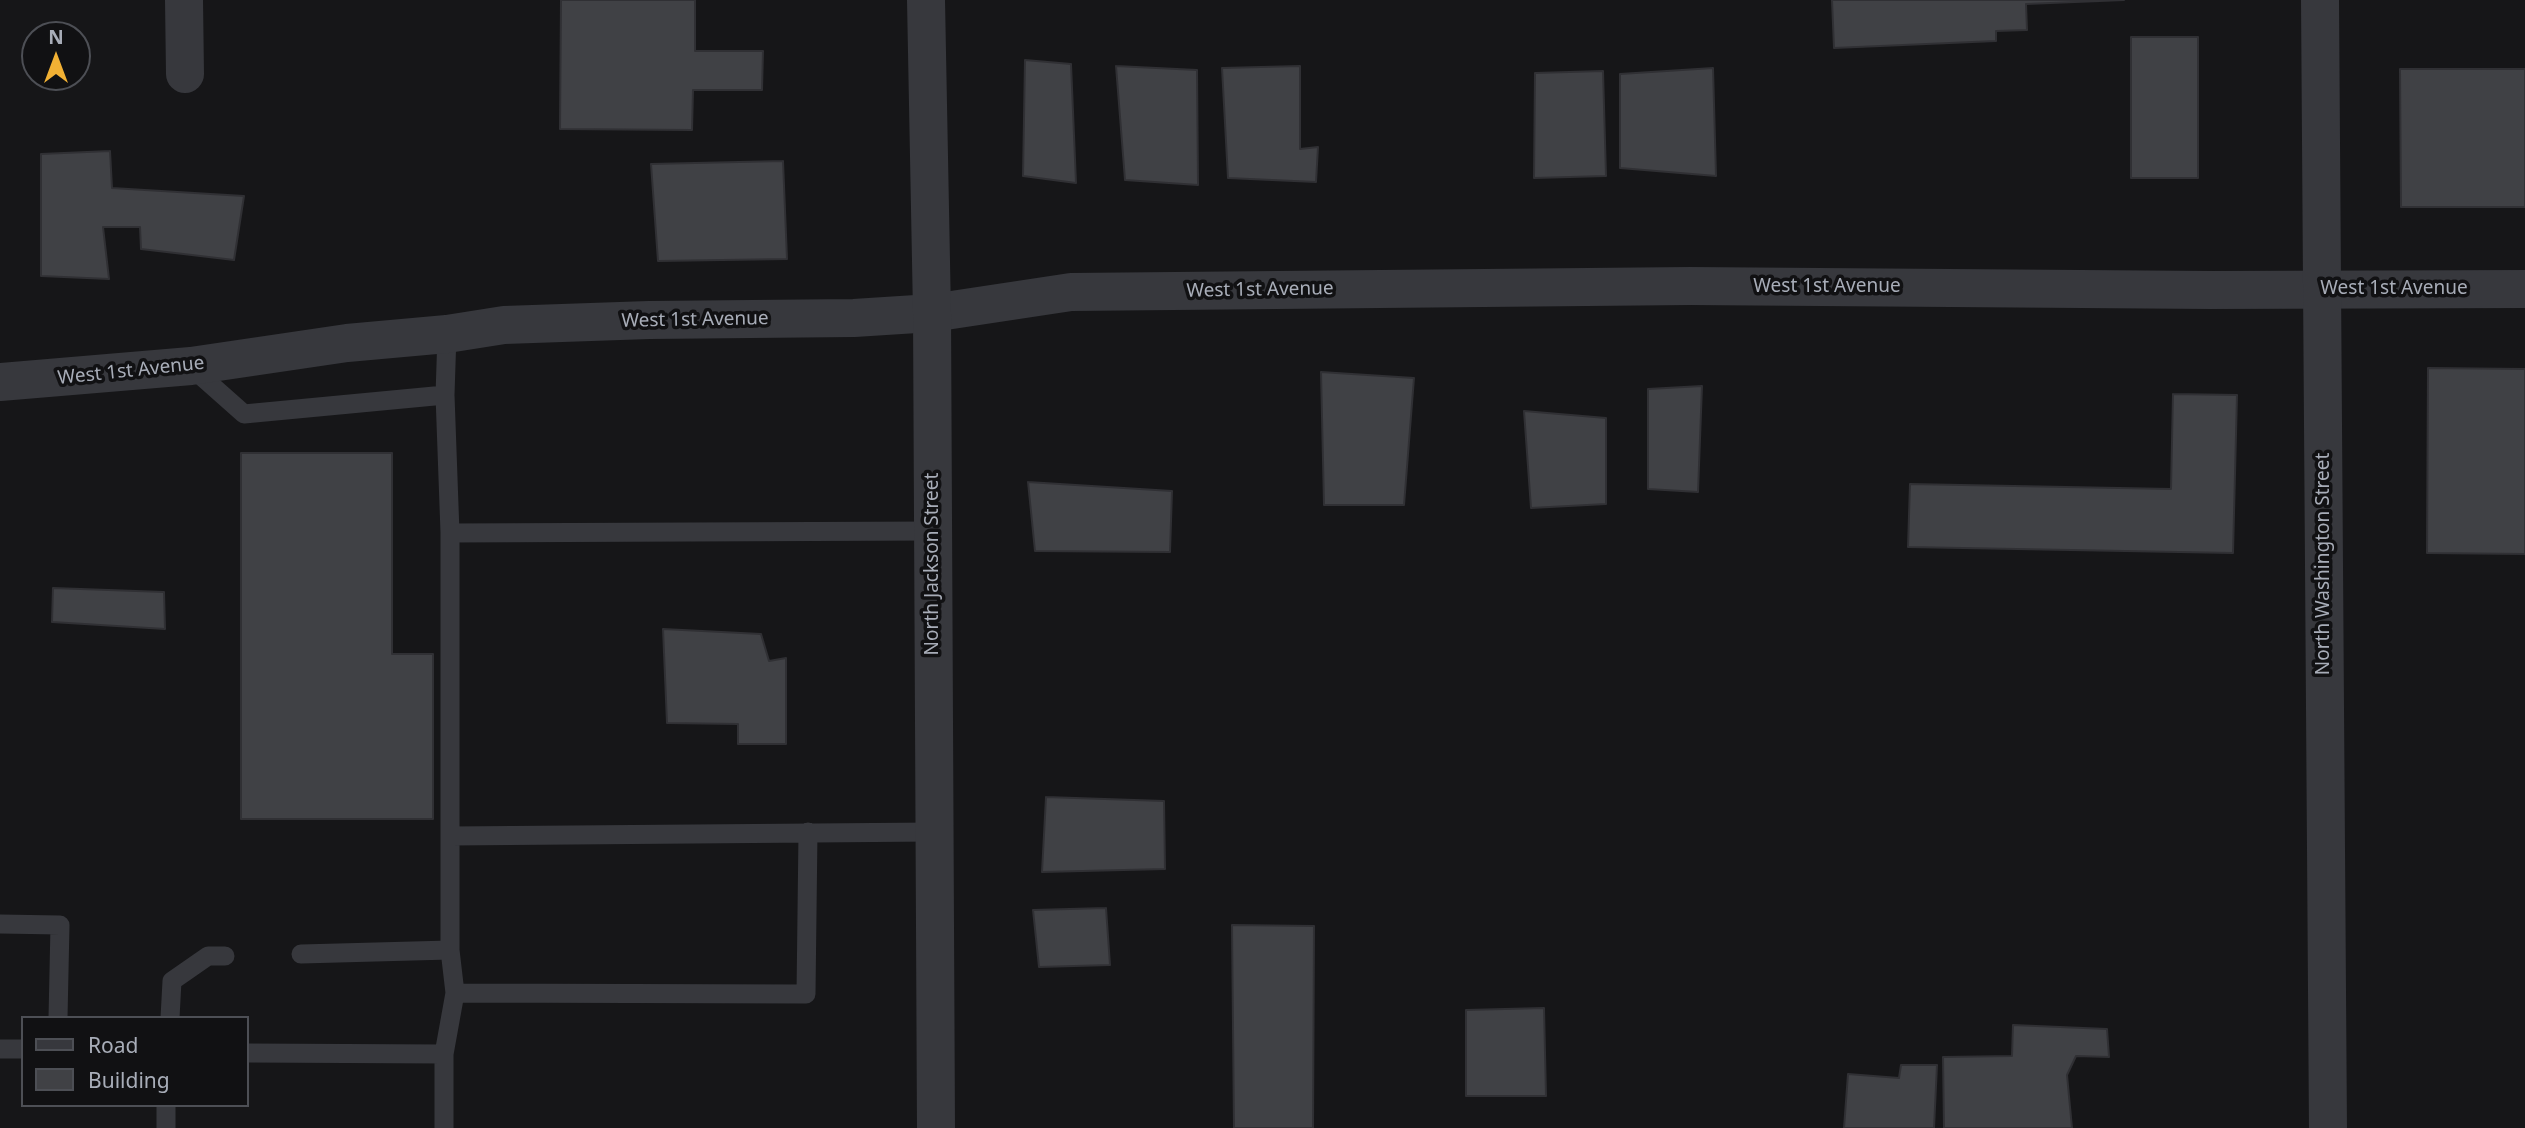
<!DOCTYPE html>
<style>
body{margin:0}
#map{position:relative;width:2525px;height:1128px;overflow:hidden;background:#161618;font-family:"Noto Sans",sans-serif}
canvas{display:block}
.legend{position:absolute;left:21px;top:1016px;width:228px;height:91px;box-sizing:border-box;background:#111113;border:2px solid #4d4f55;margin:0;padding:9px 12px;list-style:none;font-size:21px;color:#a8adb8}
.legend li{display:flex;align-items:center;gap:14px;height:35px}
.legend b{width:35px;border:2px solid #4d4f55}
.north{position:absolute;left:21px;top:21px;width:70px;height:70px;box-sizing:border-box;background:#111113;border:2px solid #4d4f55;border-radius:50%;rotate:0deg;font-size:19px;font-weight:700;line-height:28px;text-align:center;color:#a8adb8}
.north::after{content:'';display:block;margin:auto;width:24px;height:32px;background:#f2b134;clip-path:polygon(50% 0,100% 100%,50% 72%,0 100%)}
</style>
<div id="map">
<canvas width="2525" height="1128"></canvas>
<ul class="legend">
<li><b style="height:9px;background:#37383d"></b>Road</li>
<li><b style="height:19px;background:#404145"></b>Building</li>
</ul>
<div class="north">N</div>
</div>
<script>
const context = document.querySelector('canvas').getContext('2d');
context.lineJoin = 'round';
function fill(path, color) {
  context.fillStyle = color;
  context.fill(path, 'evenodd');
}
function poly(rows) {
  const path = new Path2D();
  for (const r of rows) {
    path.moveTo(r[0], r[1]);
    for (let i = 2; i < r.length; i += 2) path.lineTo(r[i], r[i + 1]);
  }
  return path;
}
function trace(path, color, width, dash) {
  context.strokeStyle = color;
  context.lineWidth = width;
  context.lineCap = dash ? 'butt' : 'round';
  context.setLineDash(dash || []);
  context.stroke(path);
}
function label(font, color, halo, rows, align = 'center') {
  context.font = font + ' "Noto Sans",sans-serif';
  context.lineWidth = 7;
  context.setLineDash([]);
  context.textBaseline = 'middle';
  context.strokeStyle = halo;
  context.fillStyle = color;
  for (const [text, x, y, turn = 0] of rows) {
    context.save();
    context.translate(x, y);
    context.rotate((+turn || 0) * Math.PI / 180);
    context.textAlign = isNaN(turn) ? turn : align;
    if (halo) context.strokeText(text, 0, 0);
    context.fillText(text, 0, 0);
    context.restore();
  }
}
const building = poly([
 [561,0,695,0,695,51,763,51,762,90,693,90,692,130,560,129,561,0],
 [1832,0,2124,0,2026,4,2027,30,1996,31,1996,41,1834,48,1832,0],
 [2131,37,2198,37,2198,178,2131,178,2131,37],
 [1025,60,1071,64,1076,183,1023,176,1025,60],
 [1116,66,1197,70,1198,185,1125,180,1116,66],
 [1300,66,1300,149,1318,147,1316,182,1228,178,1222,68,1300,66],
 [1713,68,1716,176,1620,168,1620,74,1713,68],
 [2400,69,2525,69,2525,207,2401,207,2400,69],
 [1603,71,1606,176,1534,178,1535,73,1603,71],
 [110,151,112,188,244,196,234,260,141,249,140,227,103,227,109,279,41,276,41,154,110,151],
 [783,161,787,259,658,261,651,164,783,161],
 [2428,368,2525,369,2525,554,2427,553,2428,368],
 [1321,372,1414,378,1404,505,1324,505,1321,372],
 [1702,386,1698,492,1648,489,1648,389,1702,386],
 [2173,394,2237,395,2233,553,1908,547,1910,484,2171,489,2173,394],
 [1524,411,1606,418,1606,504,1531,508,1524,411],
 [241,453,392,453,392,654,433,654,433,819,241,819,241,453],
 [1028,482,1172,491,1170,552,1035,551,1028,482],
 [53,588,164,592,165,629,52,622,53,588],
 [663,629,761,634,769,661,786,658,786,744,738,744,738,724,667,723,663,629],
 [1046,797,1164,801,1165,869,1042,872,1046,797],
 [1106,908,1110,965,1039,967,1033,910,1106,908],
 [1232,925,1314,926,1313,1128,1234,1128,1232,925],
 [1544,1008,1546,1096,1466,1096,1466,1010,1544,1008],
 [2013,1025,2107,1029,2109,1057,2076,1056,2067,1075,2072,1128,1944,1128,1943,1057,2012,1056,2013,1025],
 [1901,1065,1937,1065,1934,1128,1844,1128,1848,1074,1899,1078,1901,1065]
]);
fill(building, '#404145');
trace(building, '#303034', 2);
trace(poly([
 [191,367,244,414,445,395],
 [450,533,933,531],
 [451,836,934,832],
 [0,924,60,925,58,1018],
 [301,954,450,950],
 [455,993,806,994,808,832],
 [170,1018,172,981,208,956,225,956],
 [0,1049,23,1049],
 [247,1053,444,1054],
 [166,1128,166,1105],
 [444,1128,444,1054,455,993,450,950,450,533,445,395,447,334]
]), '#37383d', 19);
trace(poly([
 [184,0,185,74],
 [0,382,191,366,347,343,447,334,504,325,649,320,854,318,932,313,1071,292,1690,286,2211,290,2525,289]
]), '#37383d', 38);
trace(poly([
 [926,0,932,313,936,1128],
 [2320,0,2328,1128]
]), '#37383d', 38);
label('19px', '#a8adb8', '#111113', [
 ["West 1st Avenue",1827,287],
 ["West 1st Avenue",2394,289],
 ["West 1st Avenue",1260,290,-1],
 ["West 1st Avenue",695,320,-1],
 ["West 1st Avenue",131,371,-6],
 ["North Jackson Street",933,564,-90],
 ["North Washington Street",2324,564,-90]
]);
</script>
